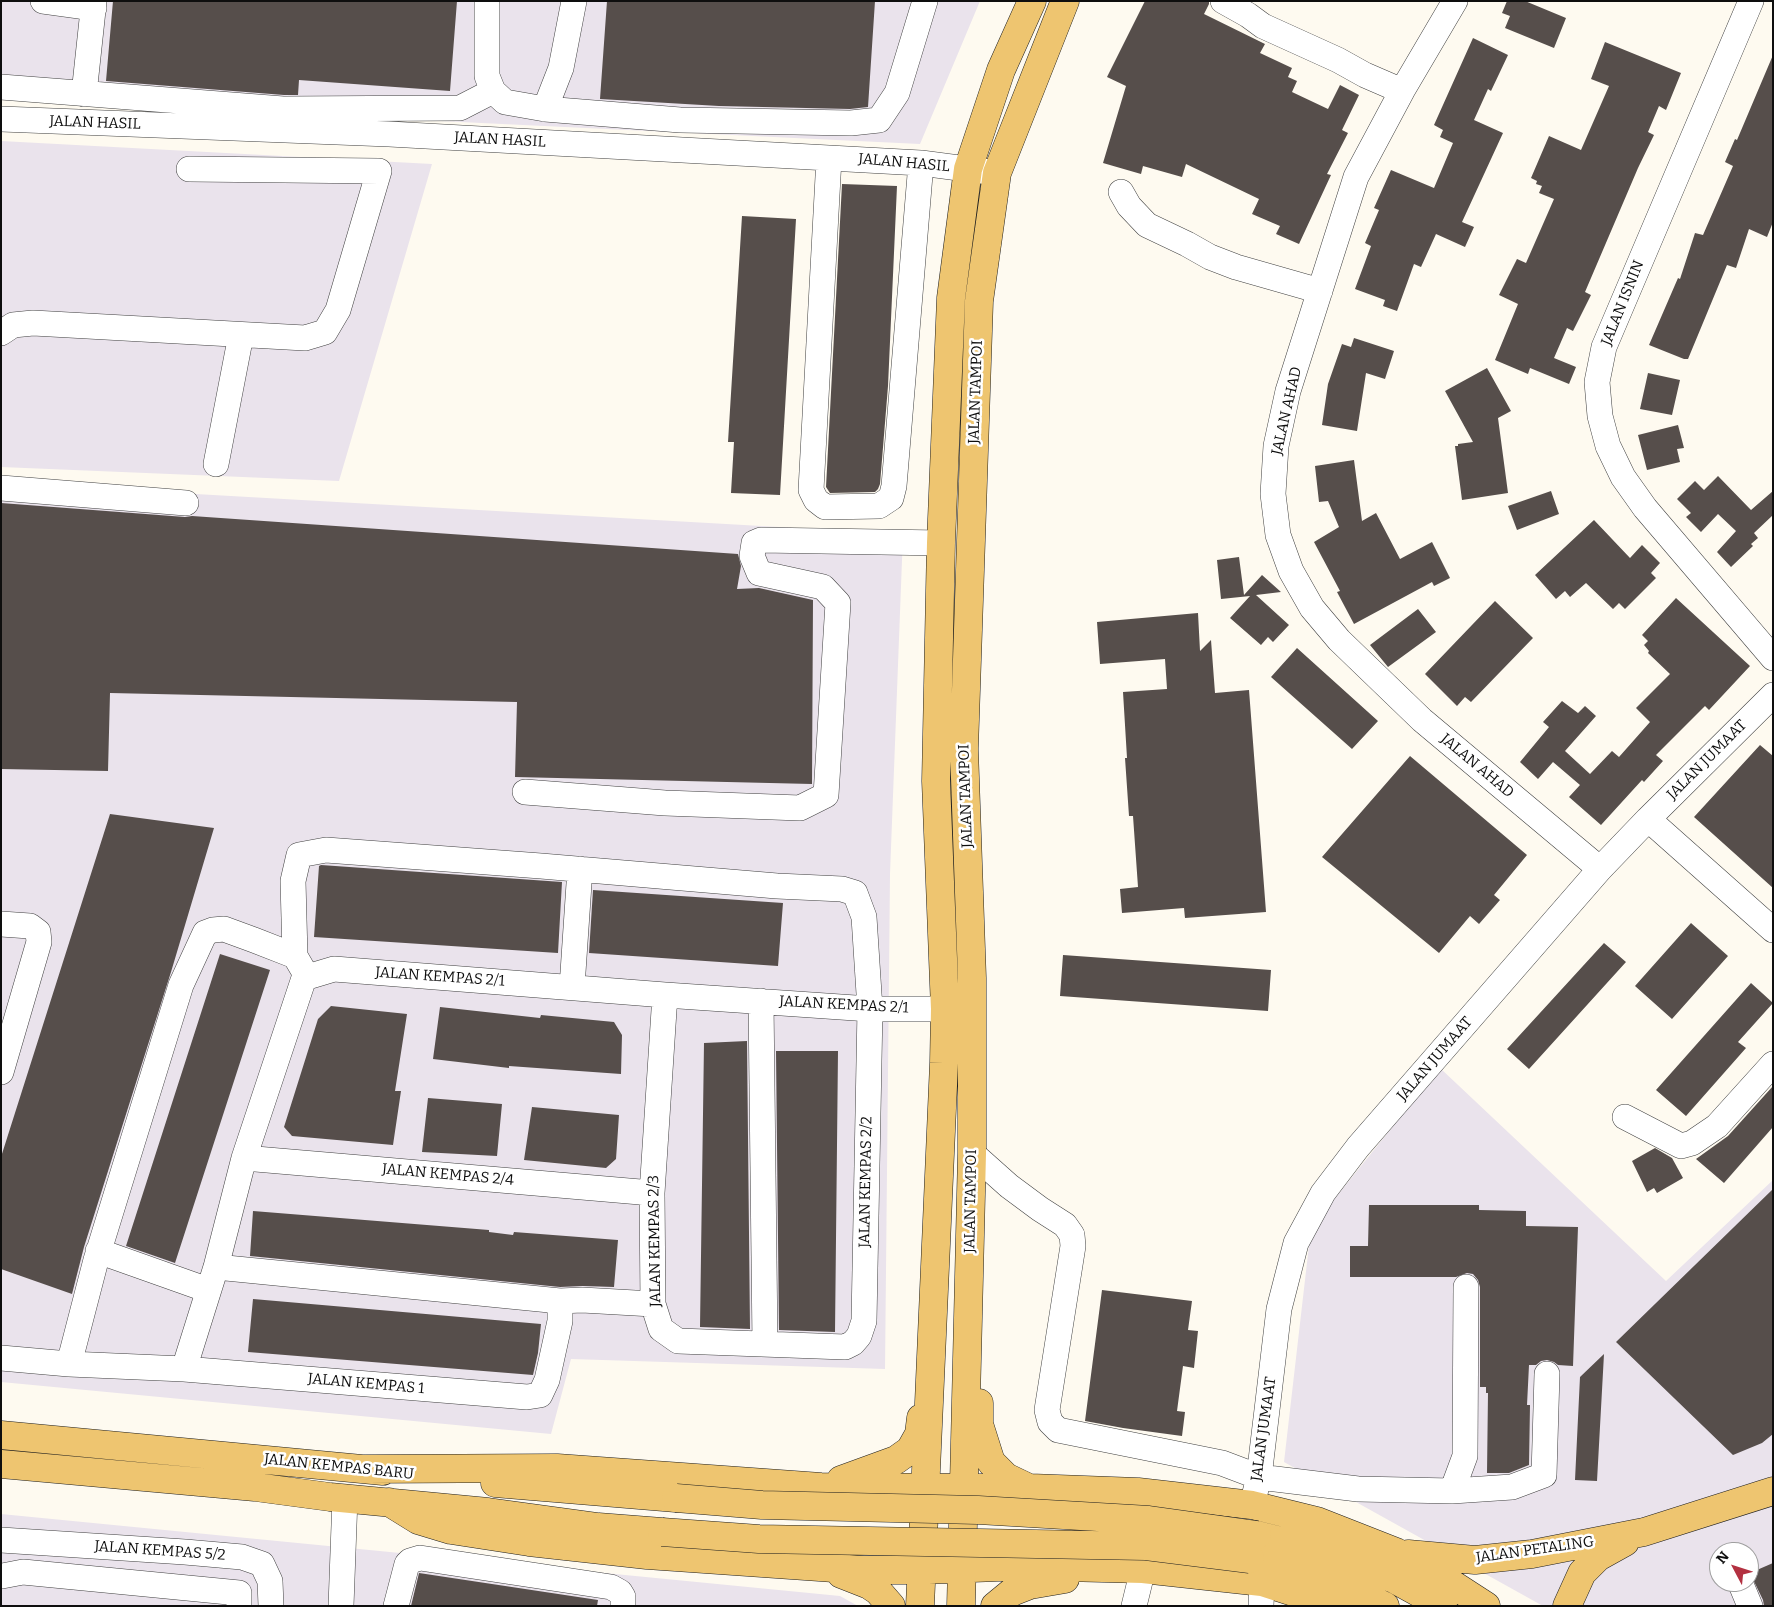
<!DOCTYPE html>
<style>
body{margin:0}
#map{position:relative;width:1774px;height:1607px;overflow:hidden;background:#fefaf0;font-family:Bitter,serif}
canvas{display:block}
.frame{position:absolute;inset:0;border:2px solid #0e0e0e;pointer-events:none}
.north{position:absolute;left:1709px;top:1542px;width:50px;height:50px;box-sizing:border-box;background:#fff;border:1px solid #9f9f9f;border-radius:50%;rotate:310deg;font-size:14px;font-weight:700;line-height:20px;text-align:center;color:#0e0e0e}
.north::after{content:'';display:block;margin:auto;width:18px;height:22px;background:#b33141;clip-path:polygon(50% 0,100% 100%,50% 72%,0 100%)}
</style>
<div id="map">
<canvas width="1774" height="1607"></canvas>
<div class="frame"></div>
<div class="north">N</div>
</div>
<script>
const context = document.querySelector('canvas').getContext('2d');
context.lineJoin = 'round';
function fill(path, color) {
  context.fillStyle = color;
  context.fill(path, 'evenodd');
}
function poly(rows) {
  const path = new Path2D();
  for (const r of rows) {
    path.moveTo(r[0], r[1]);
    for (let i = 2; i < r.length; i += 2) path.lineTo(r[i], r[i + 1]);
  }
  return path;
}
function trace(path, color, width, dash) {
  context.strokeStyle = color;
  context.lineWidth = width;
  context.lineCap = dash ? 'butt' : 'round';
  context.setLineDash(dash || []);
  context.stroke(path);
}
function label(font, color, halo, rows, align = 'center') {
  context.font = font + ' Bitter,serif';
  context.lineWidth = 5;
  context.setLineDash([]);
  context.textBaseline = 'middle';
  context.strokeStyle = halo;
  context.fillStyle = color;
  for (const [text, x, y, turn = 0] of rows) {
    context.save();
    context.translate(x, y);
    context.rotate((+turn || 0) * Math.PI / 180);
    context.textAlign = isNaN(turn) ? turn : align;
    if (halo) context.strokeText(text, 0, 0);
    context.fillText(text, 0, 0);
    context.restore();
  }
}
fill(poly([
 [1,1,980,1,920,144,1,100],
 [1,141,432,164,339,481,1,467],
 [1,483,903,534,890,874,885,1369,571,1359,551,1434,1,1382],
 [1440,1068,1666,1281,1773,1180,1773,1606,1543,1606,1284,1462,1311,1228],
 [1719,1552,1749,1552,1749,1582,1719,1582],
 [1,1514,840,1596,858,1606,1,1606]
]), '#eae3ec');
fill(poly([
 [113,1,457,1,450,91,299,80,298,95,284,95,106,81],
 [607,1,875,1,868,107,850,109,719,106,600,99],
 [1145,1,1209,1,1209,4,1204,14,1265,44,1260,53,1292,68,1288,77,1297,81,1292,92,1328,109,1340,85,1359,95,1342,130,1348,133,1327,174,1331,175,1299,244,1276,234,1280,226,1252,214,1259,199,1186,164,1182,177,1143,166,1141,174,1103,163,1126,86,1107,77],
 [1507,1,1525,1,1566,18,1554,48,1505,28,1510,16,1502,13],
 [1473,38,1508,55,1491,91,1488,89,1474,120,1503,133,1462,222,1474,227,1465,247,1436,234,1421,267,1414,264,1397,311,1383,306,1385,300,1355,289,1371,246,1365,243,1379,210,1374,208,1391,170,1434,188,1453,143,1440,137,1443,130,1434,125],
 [1605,42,1681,73,1666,110,1659,106,1648,132,1654,135,1638,168,1585,292,1591,295,1573,331,1567,328,1554,358,1576,367,1569,384,1530,368,1528,374,1495,360,1518,304,1499,295,1517,259,1526,263,1554,199,1539,193,1542,186,1536,184,1537,181,1531,178,1549,136,1581,150,1609,86,1591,79],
 [1773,55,1773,222,1767,237,1749,229,1736,268,1727,265,1688,359,1684,359,1649,345,1678,278,1680,279,1695,233,1703,235,1733,166,1725,162,1735,139,1737,140],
 [842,184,897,186,888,386,880,484,878,489,875,492,830,493,826,487],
 [742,216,796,219,780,495,731,493,734,442,728,442],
 [1354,338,1394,351,1385,379,1366,373,1357,431,1322,425,1328,384,1342,344,1351,347],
 [1487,368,1511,411,1498,418,1508,493,1462,500,1455,446,1458,446,1458,444,1473,442,1445,391],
 [1648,373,1680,380,1672,415,1640,409],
 [1678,425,1684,448,1677,449,1680,462,1647,470,1638,435],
 [1354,460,1362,521,1376,513,1400,559,1432,542,1450,578,1434,586,1432,582,1354,624,1337,592,1340,591,1314,542,1339,527,1328,501,1319,502,1315,466],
 [1718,476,1751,510,1773,491,1773,515,1754,533,1758,538,1751,544,1753,546,1731,567,1717,552,1736,531,1718,514,1701,532,1686,517,1691,513,1677,499,1695,481,1704,490],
 [1551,491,1559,514,1517,530,1508,506],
 [1,503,185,517,192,516,738,554,741,566,737,589,759,588,813,600,812,784,515,777,517,702,110,693,108,771,1,769],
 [1594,520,1630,558,1642,545,1660,563,1651,573,1656,578,1625,609,1619,603,1613,609,1586,583,1570,597,1565,591,1556,599,1535,575],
 [1239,557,1244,595,1262,575,1281,592,1256,595,1289,625,1273,642,1268,637,1261,645,1230,618,1250,596,1221,599,1217,560],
 [1676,598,1750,666,1709,710,1705,706,1656,755,1663,761,1644,782,1642,780,1601,825,1569,797,1580,785,1553,762,1538,779,1520,762,1549,727,1543,722,1562,701,1578,713,1585,706,1596,716,1565,751,1590,774,1612,751,1619,757,1650,722,1636,708,1670,674,1648,653,1649,651,1644,645,1648,641,1642,635],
 [1495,601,1533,638,1471,702,1465,697,1457,706,1425,674],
 [1418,609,1436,632,1388,667,1370,645],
 [1198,613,1200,651,1211,640,1215,693,1249,690,1266,912,1185,918,1184,908,1122,913,1120,889,1138,887,1133,816,1129,816,1125,758,1127,758,1123,692,1167,689,1165,659,1100,664,1097,622],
 [1297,648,1378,721,1352,749,1271,677],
 [1760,745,1773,756,1773,888,1694,817],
 [1410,756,1527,855,1494,895,1500,900,1479,924,1470,916,1439,953,1322,857],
 [110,814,214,828,171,972,84,1247,72,1294,1,1269,1,1157],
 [321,865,562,882,558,953,314,937,319,866],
 [593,890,783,903,778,966,589,953],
 [1691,923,1728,956,1672,1019,1635,986],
 [1604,943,1626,962,1529,1069,1507,1049],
 [220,954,270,970,175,1263,126,1246],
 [1063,955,1271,970,1268,1011,1060,996],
 [1751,983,1773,1003,1738,1042,1746,1048,1686,1116,1656,1090],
 [331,1006,407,1014,395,1091,401,1091,393,1145,292,1136,284,1127,318,1019],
 [440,1007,540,1018,541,1015,614,1022,622,1035,621,1074,509,1066,509,1068,433,1059],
 [747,1041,750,1329,700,1327,704,1043],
 [776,1051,838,1051,835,1332,779,1330],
 [1773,1086,1773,1127,1724,1183,1696,1159,1728,1136],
 [428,1098,502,1104,497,1156,422,1152],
 [532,1107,619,1115,616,1159,606,1168,524,1160],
 [1655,1148,1672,1158,1683,1178,1657,1193,1654,1188,1647,1192,1632,1161],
 [1773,1189,1773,1434,1762,1443,1733,1455,1616,1342],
 [1369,1205,1479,1205,1479,1210,1526,1211,1526,1226,1578,1227,1573,1366,1558,1365,1554,1362,1547,1360,1541,1361,1536,1365,1529,1365,1527,1405,1530,1405,1529,1465,1509,1473,1487,1473,1488,1393,1486,1393,1486,1387,1480,1387,1480,1287,1478,1280,1473,1274,1467,1273,1456,1277,1350,1277,1350,1246,1368,1246],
 [253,1211,489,1230,489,1232,513,1235,514,1232,618,1240,614,1287,583,1286,560,1287,250,1256],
 [1102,1290,1192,1301,1188,1330,1198,1331,1194,1368,1183,1366,1177,1411,1185,1412,1182,1436,1123,1428,1085,1421],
 [253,1299,541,1324,538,1353,533,1375,248,1352],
 [1604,1354,1597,1481,1575,1480,1580,1377],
 [1773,1563,1773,1606,1764,1606,1763,1600,1750,1573],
 [419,1573,598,1600,597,1606,411,1606]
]), '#564e4b');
const minor = poly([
 [43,1,94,8],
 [487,1,487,76,493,91,505,102,545,109,680,120,851,123,879,120,897,93,925,1],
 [1223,1,1248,15,1263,26,1338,60,1365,75,1402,91],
 [1455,1,1402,91,1356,177,1288,391,1276,446,1273,494,1278,535,1291,571,1312,608,1339,640,1422,720,1600,869],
 [1751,1,1604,347,1597,382,1600,416,1608,446,1623,477,1645,508,1773,658],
 [1,87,283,109,460,108,493,91],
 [84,94,94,1],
 [545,109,561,68,574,1],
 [1,119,389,134,829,158,921,163,997,173],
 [829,158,811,490,816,500,825,507,879,506,891,498,894,486,921,163],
 [1121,192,1129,206,1147,225,1187,244,1210,257,1236,267,1320,291],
 [1,333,13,325,33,323,305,338,325,332,338,310,379,171,189,169],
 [216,464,241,335],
 [1,488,186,503],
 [525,792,665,803,800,808,826,795,838,603,823,587,759,573,752,556,754,543,761,540,941,543],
 [1648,819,1773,930],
 [1,924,30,926,38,932,39,942,1,1072],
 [295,956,293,881,299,855,326,850,541,866,777,886,842,889,855,893,864,917,870,1009,864,1321,859,1336,853,1343,845,1347,678,1341,661,1329,653,1304,652,1193,665,995],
 [304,978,334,969,665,995,870,1009,945,1009,960,997],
 [572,987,580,869],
 [761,1001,765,1344],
 [1625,1117,1681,1146,1692,1143,1717,1126,1773,1064],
 [972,1153,1009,1186,1040,1209,1065,1225,1072,1235,1073,1246,1047,1410,1050,1422,1058,1430,1222,1463,1259,1477,1358,1489,1452,1491,1512,1487,1544,1475,1547,1374],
 [244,1158,652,1193],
 [98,1251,208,1290],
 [216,1267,560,1301],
 [1,1358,69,1364,184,1369,527,1397,540,1395,547,1380,560,1321,560,1301,582,1300,653,1304],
 [69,1364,96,1260,181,985,205,933,213,930,224,929,254,940,295,956,302,968],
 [184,1369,216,1267,244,1158,304,978],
 [1452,1491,1465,1456,1466,1287],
 [1252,1505,1259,1477,1279,1309,1296,1243,1323,1193,1358,1147,1600,869,1648,819,1773,695],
 [1,1540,185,1552,242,1557,262,1564,270,1581,271,1606],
 [2,1576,23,1572,239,1593,239,1606],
 [1740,1582,1750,1606],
 [341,1606,345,1498],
 [396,1606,407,1564,410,1561,420,1558,611,1587,620,1592,623,1597,623,1606],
 [1134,1606,1143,1569],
 [1261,1606,1262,1582]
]);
const major = poly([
 [979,1403,979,1424,991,1462,1006,1477,1029,1488],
 [1,1435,383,1471],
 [1,1464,255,1487,330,1497,488,1512,598,1527,662,1532],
 [366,1469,557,1468,821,1487,1030,1488,1138,1492,1252,1505,1317,1521,1396,1552,1432,1571,1486,1606],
 [841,1480,896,1460,910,1450,919,1434,921,1418],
 [495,1483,676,1498],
 [389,1502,418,1520,451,1530,529,1542,647,1555,863,1570,922,1570,1023,1566,1143,1569,1262,1582,1337,1606],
 [1257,1535,1311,1548,1394,1579,1443,1606],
 [1408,1554,1475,1560,1532,1554,1644,1532,1773,1491],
 [1250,1559,1307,1572,1354,1591,1385,1606],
 [841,1574,869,1585,878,1591,891,1606],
 [920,1606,944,1063,945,1009,936,781,941,543,951,298,968,169,1001,70,1032,1],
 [961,1606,972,1153,972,978,964,749,979,301,997,173,1065,1],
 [995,1606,1012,1592,1030,1585,1065,1579],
 [1567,1606,1582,1573,1598,1557,1625,1542]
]);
trace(minor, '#414141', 26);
trace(major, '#1f1f1f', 29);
trace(minor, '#fff', 25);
trace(major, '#eec570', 28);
const majorBridge = poly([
 [676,1498,762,1505,978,1510,1149,1520,1257,1535],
 [662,1532,759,1539,1146,1546,1250,1559]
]);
trace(majorBridge, '#1f1f1f', 29, []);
trace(majorBridge, '#eec570', 28);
label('15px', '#0e0e0e', '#fff', [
 ["JALAN HASIL",95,123,2],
 ["JALAN HASIL",500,140,3],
 ["JALAN HASIL",904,163,5],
 ["JALAN ISNIN",1623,303,-68],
 ["JALAN TAMPOI",976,392,-88],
 ["JALAN AHAD",1287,411,-77],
 ["JALAN JUMAAT",1707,760,-45],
 ["JALAN AHAD",1477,766,40],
 ["JALAN TAMPOI",966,796,-92],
 ["JALAN KEMPAS 2/1",440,977,4],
 ["JALAN KEMPAS 2/1",844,1005,3],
 ["JALAN JUMAAT",1435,1059,-49],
 ["JALAN KEMPAS 2/4",448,1175,5],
 ["JALAN KEMPAS 2/2",866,1182,-89],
 ["JALAN TAMPOI",971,1201,-89],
 ["JALAN KEMPAS 2/3",655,1241,-91],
 ["JALAN KEMPAS 1",366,1384,5],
 ["JALAN JUMAAT",1264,1429,-82],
 ["JALAN KEMPAS BARU",339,1467,6],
 ["JALAN PETALING",1535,1550,-8],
 ["JALAN KEMPAS 5/2",160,1551,4]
]);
</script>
